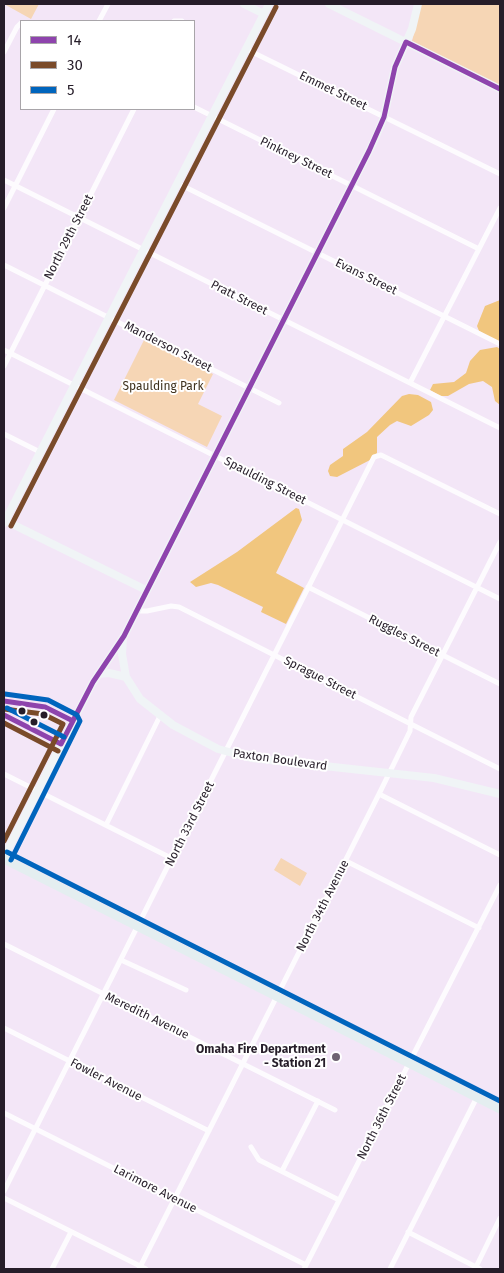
<!DOCTYPE html>
<style>
body{margin:0}
#map{position:relative;width:504px;height:1273px;overflow:hidden;background:#f3e6f7;font-family:"Fira Sans",sans-serif}
canvas{display:block}
.frame{position:absolute;inset:0;border:5px solid #261d29;pointer-events:none}
.legend{position:absolute;left:20px;top:20px;width:175px;height:90px;box-sizing:border-box;background:#fff;border:1px solid #a8a5a9;margin:0;padding:6px 9px;list-style:none;font-size:15px;color:#261d29}
.legend li{display:flex;align-items:center;gap:10px;height:25px}
.legend b{width:25px;border:1px solid #a8a5a9}
</style>
<div id="map">
<canvas width="504" height="1273"></canvas>
<div class="frame"></div>
<ul class="legend">
<li><b style="height:6px;background:#8e44ad"></b>14</li>
<li><b style="height:6px;background:#7a4b2a"></b>30</li>
<li><b style="height:6px;background:#0065bd"></b>5</li>
</ul>
</div>
<script>
const context = document.querySelector('canvas').getContext('2d');
context.lineJoin = 'round';
function fill(path, color) {
  context.fillStyle = color;
  context.fill(path, 'evenodd');
}
function poly(rows) {
  const path = new Path2D();
  for (const r of rows) {
    path.moveTo(r[0], r[1]);
    for (let i = 2; i < r.length; i += 2) path.lineTo(r[i], r[i + 1]);
  }
  return path;
}
function trace(path, color, width, dash) {
  context.strokeStyle = color;
  context.lineWidth = width;
  context.lineCap = dash ? 'butt' : 'round';
  context.setLineDash(dash || []);
  context.stroke(path);
}
function label(font, color, halo, rows, align = 'center') {
  context.font = font + ' "Fira Sans",sans-serif';
  context.lineWidth = 4;
  context.setLineDash([]);
  context.textBaseline = 'middle';
  context.strokeStyle = halo;
  context.fillStyle = color;
  for (const [text, x, y, turn = 0] of rows) {
    context.save();
    context.translate(x, y);
    context.rotate((+turn || 0) * Math.PI / 180);
    context.textAlign = isNaN(turn) ? turn : align;
    if (halo) context.strokeText(text, 0, 0);
    context.fillText(text, 0, 0);
    context.restore();
  }
}
fill(poly([
 [4,4,39,4,31,19],
 [421,4,500,4,500,86,412,41],
 [144,340,213,374,198,404,222,416,207,447,114,400],
 [281,858,307,873,300,886,274,870]
]), '#f6d6b5');
fill(poly([
 [500,300,500,343,479,331,477,326,485,306],
 [497,347,500,349,500,405,495,401,492,387,483,381,469,384,448,396,440,396,430,390,433,384,454,382,466,373,470,361,480,350],
 [409,394,418,395,431,402,433,410,429,415,411,426,397,421,390,425,377,437,377,453,372,459,337,477,330,476,328,471,330,465,343,456,343,449,367,432,402,396],
 [296,508,299,509,302,520,276,573,304,588,286,624,261,612,263,607,218,585,211,583,196,587,190,582,237,552]
]), '#f1c67e');
trace(poly([
 [99,21,108,4],
 [174,21,182,21],
 [246,49,500,174],
 [4,52,17,27,21,23],
 [194,107,479,249],
 [4,180,500,428],
 [177,183,500,344],
 [4,208,54,109],
 [4,265,279,403],
 [4,350,500,599],
 [4,366,134,109],
 [410,383,500,208],
 [4,434,40,452],
 [308,587,500,684],
 [136,611,147,611,171,606,179,607,500,769],
 [4,774,173,859],
 [379,794,500,855],
 [106,825,160,716],
 [346,861,479,928],
 [4,944,335,1110],
 [121,960,186,990],
 [4,1028,209,1131],
 [4,1113,306,1265],
 [251,1147,259,1160,339,1200],
 [282,1171,318,1101],
 [4,1191,374,457,381,455,500,514],
 [4,1198,146,1269],
 [408,1232,480,1269],
 [52,1269,71,1232],
 [139,1269,379,794,410,731,411,717,500,542],
 [304,1269,500,885],
 [390,1269,477,1097],
 [475,1269,500,1218]
]), '#fdfbfe', 5);
trace(poly([
 [244,4,264,14],
 [329,4,500,89],
 [4,520,146,590],
 [4,523,269,4],
 [123,638,122,654,126,677,140,699,173,725,218,749,251,758,434,778,500,794],
 [98,674,109,673,126,677],
 [4,857,92,684,124,636,374,141,384,117,395,67,412,29,418,4]
]), '#f0f4f6', 8);
trace(poly([
 [4,859,500,1109]
]), '#e4eef0', 9);
trace(poly([
 [4,701,45,707,73,721],
 [4,715,61,744,93,682,124,636,369,151,384,117,395,67,406,42,500,89]
]), '#8e44ad', 5);
trace(poly([
 [11,526,276,7],
 [4,709,43,714,63,724,4,841],
 [4,723,58,751]
]), '#7a4b2a', 5);
trace(poly([
 [5,694,48,700,77,715,80,721,11,860],
 [7,708,64,737],
 [7,852,500,1101]
]), '#0065bd', 5);
for (const [x, y, r, color] of [
 [22,711,4.5,"#261d29"],
 [44,715,4.5,"#261d29"],
 [34,722,4.5,"#261d29"],
 [336,1057,5,"#6e6371"]
]) {
  const dot = new Path2D();
  dot.arc(x, y, r, 0, 2 * Math.PI);
  context.fillStyle = color;
  context.fill(dot);
  trace(dot, '#fff', 2);
}
label('12px', '#261d29', '#fff', [
 ["Emmet Street",333,91,26],
 ["Pinkney Street",296,158,26],
 ["North 29th Street",69,237,-63],
 ["Evans Street",366,277,26],
 ["Pratt Street",239,298,27],
 ["Manderson Street",168,347,27],
 ["Spaulding Street",265,481,27],
 ["Ruggles Street",404,636,27],
 ["Sprague Street",320,678,27],
 ["Paxton Boulevard",280,760,8],
 ["North 33rd Street",190,824,-63],
 ["North 34th Avenue",323,906,-63],
 ["Meredith Avenue",147,1016,26],
 ["Fowler Avenue",106,1080,27],
 ["North 36th Street",382,1117,-63],
 ["Larimore Avenue",155,1189,27]
]);
label('12px', '#3e311d', '#fff', [
 ["Spaulding Park",163,387]
]);
label('bold 12px', '#261d29', '#fff', [
 ["Omaha Fire Department",326,1050],
 ["- Station 21",326,1064]
], 'right');
</script>
